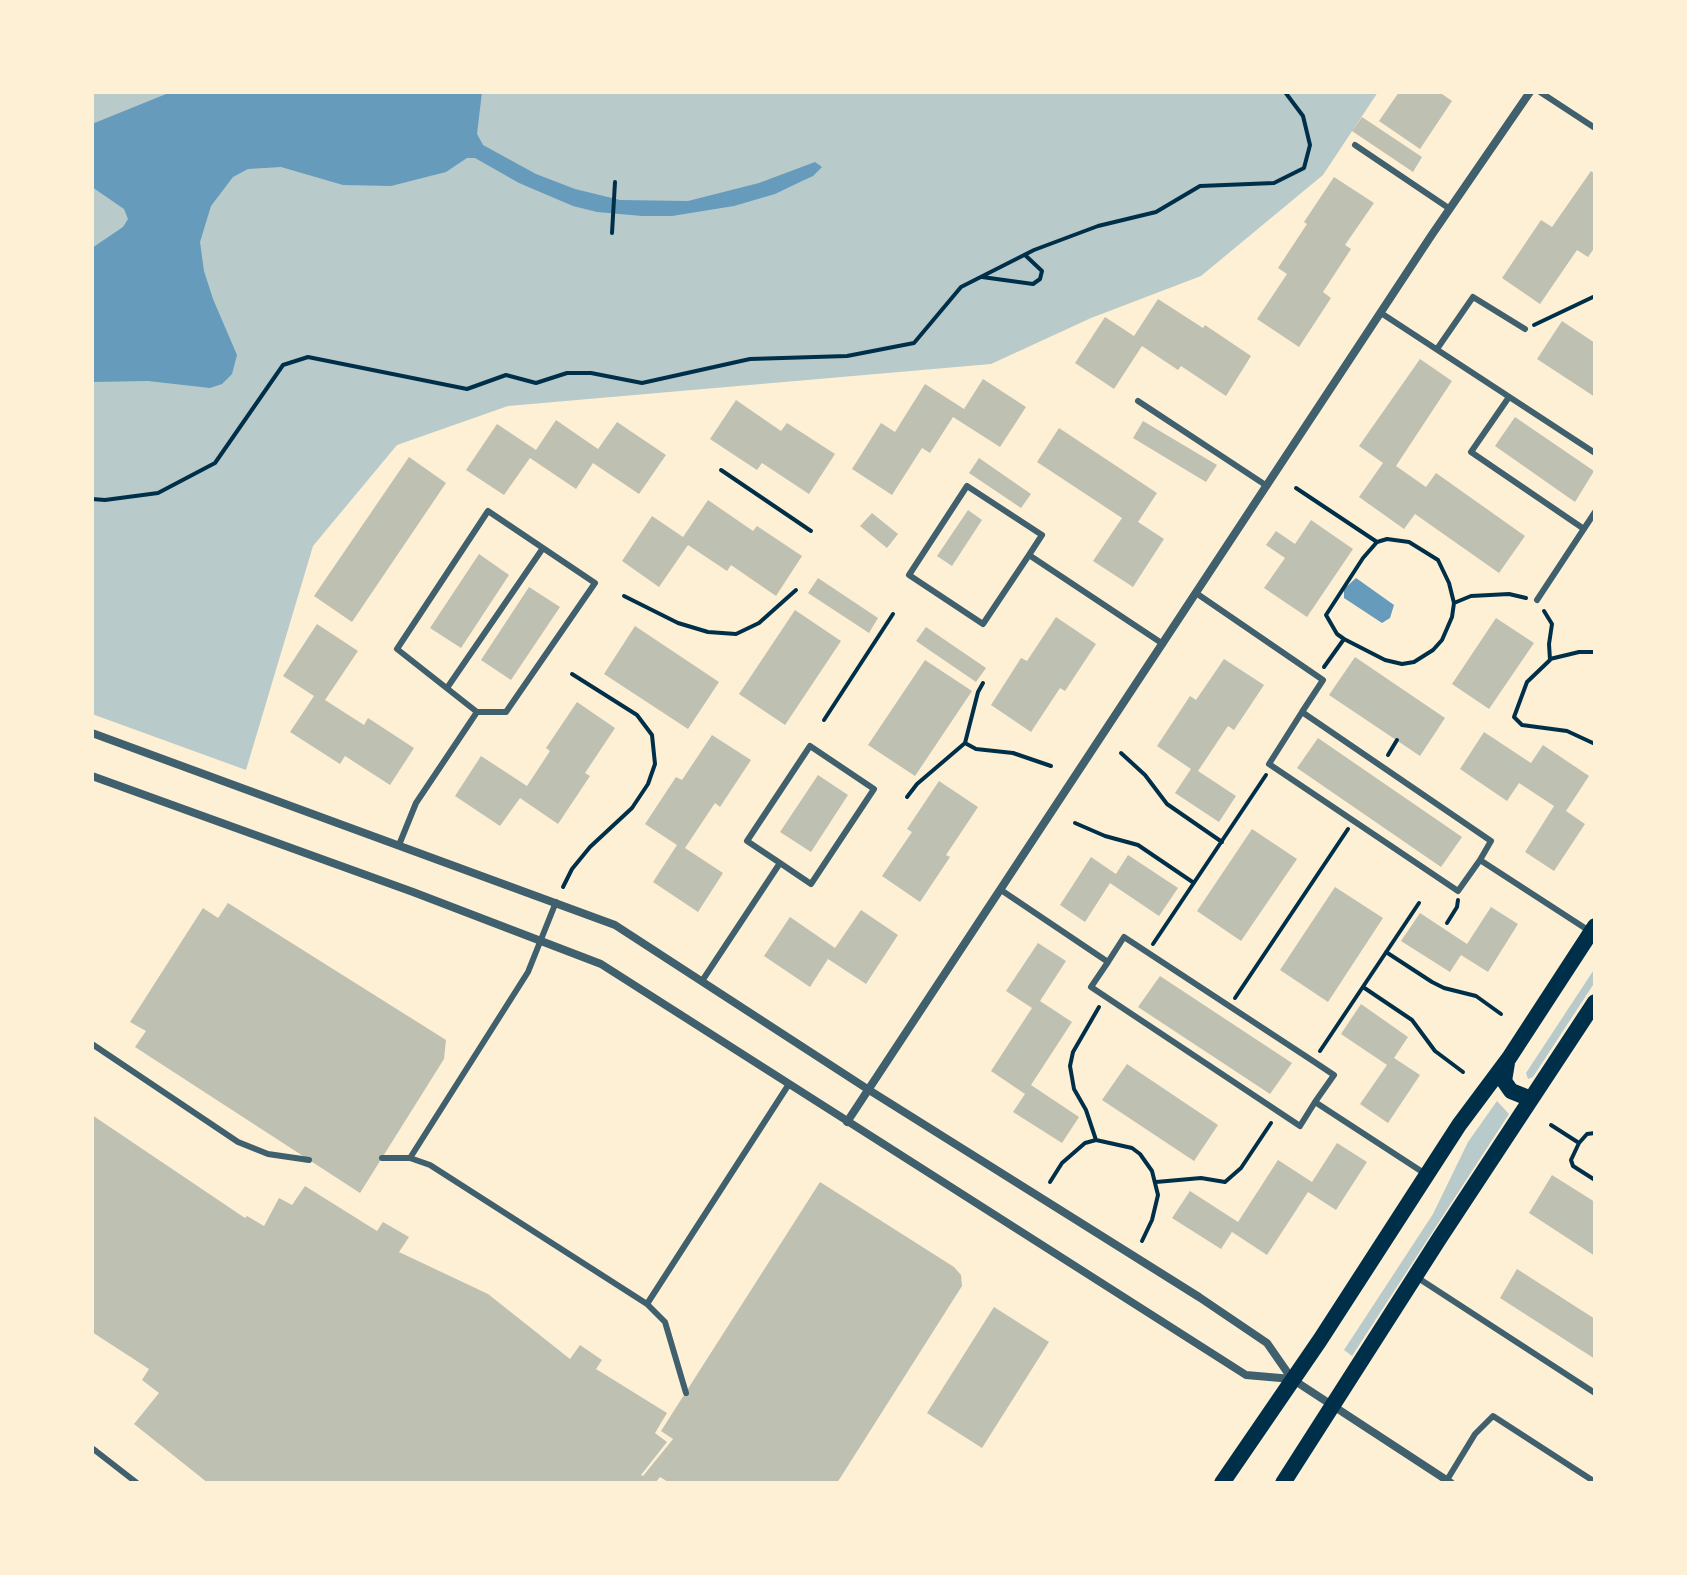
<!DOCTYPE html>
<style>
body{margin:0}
#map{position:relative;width:1687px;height:1575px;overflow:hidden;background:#fdf0d5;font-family:Raleway,sans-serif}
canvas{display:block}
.frame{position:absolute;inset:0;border:94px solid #fdf0d5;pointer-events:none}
</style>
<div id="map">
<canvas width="1687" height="1575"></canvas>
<div class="frame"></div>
</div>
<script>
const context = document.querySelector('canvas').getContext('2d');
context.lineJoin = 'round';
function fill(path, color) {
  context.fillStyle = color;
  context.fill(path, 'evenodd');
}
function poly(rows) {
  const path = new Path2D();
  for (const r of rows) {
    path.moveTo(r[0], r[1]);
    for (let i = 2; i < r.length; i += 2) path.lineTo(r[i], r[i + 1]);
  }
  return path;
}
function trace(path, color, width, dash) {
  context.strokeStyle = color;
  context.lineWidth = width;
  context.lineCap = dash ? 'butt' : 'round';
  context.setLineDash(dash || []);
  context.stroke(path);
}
fill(poly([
 [92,92,1378,92,1323,175,1201,276,1091,318,991,364,508,406,397,445,313,546,246,770,92,714],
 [1595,968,1595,982,1533,1077,1528,1079,1526,1073],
 [1497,1101,1509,1114,1352,1356,1344,1350,1433,1214,1468,1142]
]), '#b9caca');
fill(poly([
 [171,92,482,92,477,134,483,145,536,174,575,189,620,200,688,201,759,183,815,162,822,167,813,176,800,182,775,194,734,206,672,216,642,216,597,212,573,206,519,183,475,158,467,158,446,172,391,186,343,185,281,167,248,169,233,177,211,206,200,242,204,271,213,299,237,355,232,374,222,384,210,388,148,381,92,382,92,248,123,227,128,219,124,209,92,187,92,124],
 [1356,578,1394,605,1390,618,1382,623,1344,598,1344,589]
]), '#669bbc');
fill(poly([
 [1399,92,1444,92,1442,94,1452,101,1420,149,1379,121],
 [1362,117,1422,157,1413,172,1352,131],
 [1591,171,1595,174,1595,247,1588,257,1577,250,1540,304,1502,278,1541,220,1552,227],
 [1334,177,1374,203,1345,245,1351,249,1323,292,1331,298,1299,347,1257,319,1287,274,1278,268,1307,224,1304,222],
 [1158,299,1203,328,1205,325,1251,356,1226,396,1181,366,1178,370,1142,346,1114,389,1075,363,1105,317,1134,336],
 [1562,321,1595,343,1595,397,1537,359],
 [1420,359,1452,381,1396,466,1426,487,1436,473,1525,536,1499,573,1415,514,1404,529,1359,497,1383,463,1359,446],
 [983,379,1026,407,1000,447,953,417,930,453,922,448,892,495,852,469,881,423,895,432,925,384,964,409],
 [736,400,781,431,787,423,835,454,809,494,762,463,757,470,710,439],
 [1515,417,1594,471,1575,502,1495,446],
 [556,420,598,449,617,422,666,455,639,494,593,463,576,489,530,458,504,495,466,470,497,424,536,450],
 [1143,421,1217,465,1206,482,1133,438],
 [1059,428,1157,493,1138,522,1164,539,1133,587,1093,561,1122,518,1037,462],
 [409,457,446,483,352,622,314,596],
 [979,458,1031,494,1021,508,969,473],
 [708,500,753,531,757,526,802,556,776,596,731,565,727,571,688,545,659,587,622,561,652,516,683,537],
 [968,510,982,520,952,566,937,556],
 [872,513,898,534,887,548,860,526],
 [1311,520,1353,549,1307,617,1264,588,1285,558,1266,545,1276,531,1295,544],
 [479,554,509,575,461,648,430,628],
 [818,578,878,618,869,633,808,593],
 [529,587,560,607,511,680,481,660],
 [795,610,841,641,785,725,739,694],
 [1056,617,1096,644,1065,691,1060,688,1031,732,991,705,1021,658,1027,661],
 [1496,618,1534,643,1489,709,1452,684],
 [317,624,358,651,325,700,364,725,368,718,414,748,390,785,345,756,340,764,290,732,314,696,283,676],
 [635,626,719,682,688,729,604,674],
 [926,627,986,668,976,682,916,641],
 [1355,657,1445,718,1420,756,1329,695],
 [1224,659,1264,685,1234,730,1228,726,1198,771,1236,796,1219,822,1175,793,1191,769,1157,746,1190,696,1196,700],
 [925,660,972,691,915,776,868,745],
 [577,702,615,728,585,773,590,776,558,824,520,798,500,826,455,796,481,756,527,786,550,751,546,748],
 [1484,732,1531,763,1543,745,1589,776,1566,811,1585,824,1554,871,1525,852,1554,806,1519,783,1507,801,1460,769],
 [712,735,751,760,720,807,715,803,685,848,723,873,698,912,653,882,677,845,645,824,676,777,682,780],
 [1318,738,1462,837,1441,867,1297,768],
 [818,775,848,795,811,852,780,832],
 [939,781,978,807,946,855,950,857,920,902,882,876,912,832,907,829],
 [1252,829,1297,859,1241,941,1197,911],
 [1128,855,1178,888,1159,916,1110,883,1085,922,1060,905,1091,857,1116,874],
 [1335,887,1383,918,1328,1002,1280,970],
 [228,903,446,1040,444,1059,360,1193,135,1047,146,1031,130,1022,203,908,218,918],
 [1491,907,1518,924,1488,972,1461,955,1450,972,1401,941,1420,913,1467,944],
 [861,910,898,935,866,984,828,959,810,987,764,956,790,917,835,948],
 [1038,943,1066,961,1040,1001,1072,1022,1031,1085,1079,1117,1062,1143,1013,1112,1025,1094,991,1071,1032,1008,1006,991],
 [1160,976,1292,1063,1270,1094,1138,1007],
 [1361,1004,1408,1037,1394,1058,1420,1075,1388,1123,1360,1104,1387,1065,1341,1034],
 [1127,1064,1218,1125,1194,1161,1102,1100],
 [92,1115,245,1218,247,1216,264,1226,279,1198,292,1205,305,1186,377,1231,383,1222,409,1237,399,1252,488,1294,570,1359,580,1345,602,1360,596,1369,667,1413,655,1433,667,1442,641,1475,643,1476,673,1439,661,1431,820,1182,954,1267,961,1275,962,1286,837,1483,670,1483,660,1477,655,1483,208,1483,134,1424,159,1393,142,1380,149,1369,92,1332],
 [1337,1143,1367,1162,1336,1210,1308,1192,1267,1255,1232,1232,1221,1249,1172,1218,1190,1191,1238,1222,1278,1160,1312,1182],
 [1552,1175,1595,1202,1595,1256,1529,1213],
 [1517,1269,1595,1319,1595,1359,1500,1298],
 [994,1307,1049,1342,982,1448,927,1413]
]), '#bec0b2');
trace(poly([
 [612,233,615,182],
 [982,277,1033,284,1040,279,1042,271,1025,255],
 [1534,325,1593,297],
 [721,470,811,531],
 [1296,488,1377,542],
 [92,499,105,500,158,493,215,463,283,365,308,357,467,389,506,375,536,383,567,373,591,373,642,383,750,359,847,356,914,343,961,287,1034,250,1098,226,1156,212,1200,186,1274,183,1304,168,1310,145,1303,116,1285,92],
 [624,596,678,623,708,632,736,634,759,623,796,590],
 [1544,611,1552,624,1549,644,1550,660,1527,682,1514,717,1522,725,1567,731,1595,744],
 [1344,639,1337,634,1326,615,1363,558,1377,542,1387,539,1409,542,1438,560,1449,583,1454,603],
 [1550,659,1579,652,1595,652],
 [1324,667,1344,639,1385,660,1402,664,1414,662,1433,650,1442,640,1452,617,1454,603,1471,596,1509,594,1526,598],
 [824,720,893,614],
 [965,743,976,749,1013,753,1051,766],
 [1121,753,1145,775,1167,804,1222,842],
 [1388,755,1397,740],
 [907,797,917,784,965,743,978,692,983,683],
 [1075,823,1105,836,1138,845,1194,883],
 [563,887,572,869,590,847,632,808,648,784,655,764,652,735,637,715,572,674],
 [1447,923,1457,907,1458,900],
 [1153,944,1266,775],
 [1386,952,1432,982,1444,988,1476,996,1501,1014],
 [1363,987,1412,1020,1435,1051,1463,1072],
 [1235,998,1348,829],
 [1320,1051,1419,903],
 [1551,1125,1579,1143,1571,1160,1573,1166,1595,1180],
 [1096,1140,1086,1110,1074,1089,1070,1066,1073,1052,1099,1007],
 [1579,1143,1587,1134,1595,1133],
 [1050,1182,1062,1163,1085,1143,1096,1140,1132,1148,1140,1154,1152,1171,1158,1195,1152,1220,1142,1241],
 [1156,1182,1201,1178,1225,1182,1241,1168,1271,1123]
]), '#003049', 4);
trace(poly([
 [1540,92,1595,128],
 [1355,145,1450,209],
 [1381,313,1595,453],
 [1437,349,1473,297,1525,329],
 [1509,397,1471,452,1584,529],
 [1138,401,1267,486],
 [1029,555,983,624,909,575,967,486,1042,535,1029,555,1163,644],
 [1196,593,1323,680,1302,712,1491,841,1480,860,1591,932],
 [1537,600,1595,512],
 [447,688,543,548],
 [1302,712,1269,764,1458,891,1480,860],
 [399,845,416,803,477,712,397,649,488,511,595,583,506,712,477,712],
 [1001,890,1108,962,1091,987,1300,1126,1315,1102],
 [1108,962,1124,937,1313,1061,1334,1075,1315,1102,1424,1173],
 [702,981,780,863,811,884,874,789,810,746,747,841,780,863],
 [92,1044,238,1142,268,1154,309,1160],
 [382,1158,410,1158,430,1165,647,1304,665,1322,686,1393],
 [410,1158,528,972,556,902],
 [1418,1278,1595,1393],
 [647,1304,789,1084],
 [92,1448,137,1483],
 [1447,1480,1475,1434,1493,1416,1595,1482]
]), '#3f606c', 6);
trace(poly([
 [92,733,615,925,869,1090,1199,1297,1267,1343,1292,1379,1451,1483],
 [92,776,413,892,601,964,1246,1375,1292,1379],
 [847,1122,1431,236,1530,92]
]), '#3f606c', 8);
trace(poly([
 [1507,1063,1504,1081,1511,1091,1531,1099],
 [1222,1483,1320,1340,1459,1125,1509,1058,1595,926],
 [1283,1483,1439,1239,1595,1002]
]), '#003049', 16);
</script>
